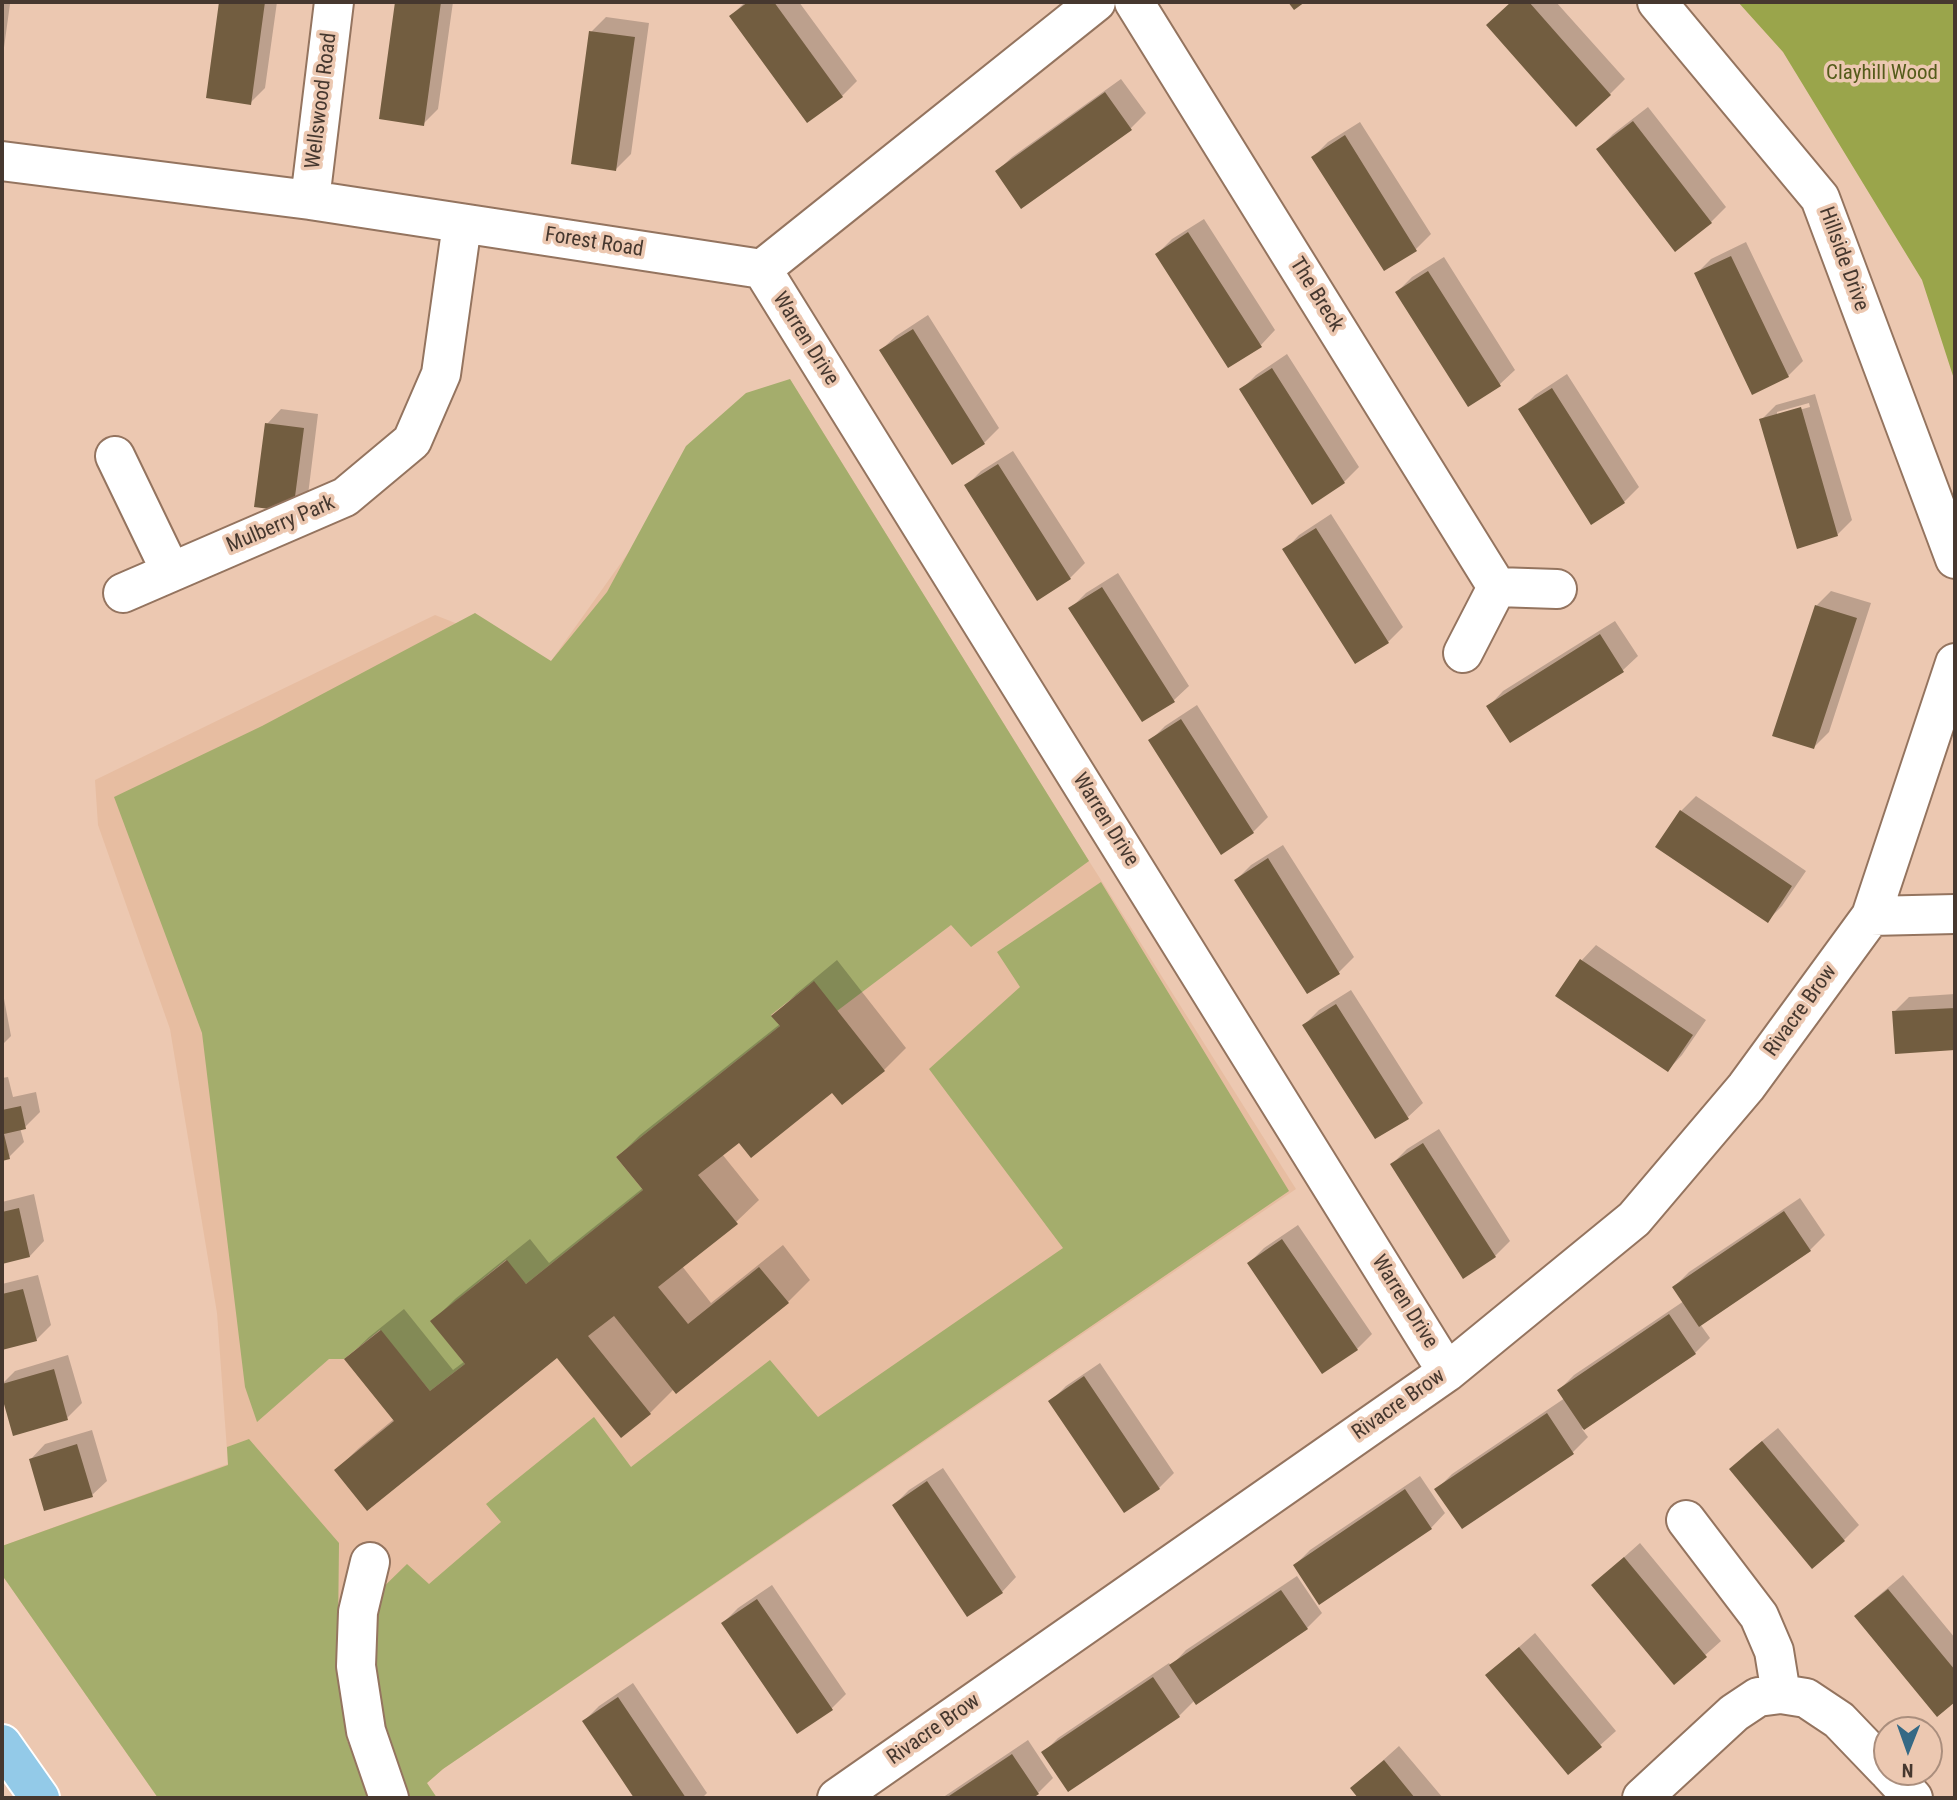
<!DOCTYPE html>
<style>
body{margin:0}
#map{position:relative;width:1957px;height:1800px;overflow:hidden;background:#ecc8b1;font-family:"Roboto Condensed",sans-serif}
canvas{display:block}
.frame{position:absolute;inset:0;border:4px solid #46382f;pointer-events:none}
.north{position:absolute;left:1873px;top:1716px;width:70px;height:70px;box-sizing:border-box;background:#ecc8b1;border:2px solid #aa8e7d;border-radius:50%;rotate:181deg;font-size:19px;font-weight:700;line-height:28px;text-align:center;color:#46382f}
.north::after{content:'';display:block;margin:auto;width:24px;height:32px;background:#356985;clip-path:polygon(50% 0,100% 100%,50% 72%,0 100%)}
</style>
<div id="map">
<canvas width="1957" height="1800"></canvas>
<div class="frame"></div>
<div class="north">N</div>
</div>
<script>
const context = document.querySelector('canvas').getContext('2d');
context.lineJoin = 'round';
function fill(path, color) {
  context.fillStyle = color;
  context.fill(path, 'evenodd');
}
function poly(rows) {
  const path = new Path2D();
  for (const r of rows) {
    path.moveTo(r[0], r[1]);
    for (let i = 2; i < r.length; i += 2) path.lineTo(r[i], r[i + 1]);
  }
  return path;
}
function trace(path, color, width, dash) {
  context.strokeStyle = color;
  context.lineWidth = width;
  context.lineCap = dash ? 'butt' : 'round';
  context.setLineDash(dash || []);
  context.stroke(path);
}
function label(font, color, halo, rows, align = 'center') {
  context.font = font + ' "Roboto Condensed",sans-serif';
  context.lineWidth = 7;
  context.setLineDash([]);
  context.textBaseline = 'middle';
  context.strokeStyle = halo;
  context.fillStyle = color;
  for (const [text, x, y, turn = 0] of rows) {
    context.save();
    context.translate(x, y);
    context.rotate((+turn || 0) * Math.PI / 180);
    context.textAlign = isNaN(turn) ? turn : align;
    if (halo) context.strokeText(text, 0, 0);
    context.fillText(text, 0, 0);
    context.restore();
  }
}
fill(poly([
 [790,379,1089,861,1296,1189,443,1769,427,1783,437,1798,158,1798,2,1575,2,1546,228,1464,217,1313,170,1029,98,825,95,780,435,615,551,661,648,525]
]), '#e7bda1');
fill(poly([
 [790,379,1089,861,971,947,951,925,837,1011,813,982,771,1015,780,1026,616,1157,643,1190,526,1284,506,1260,431,1321,465,1364,430,1391,380,1330,344,1359,329,1359,257,1422,245,1387,202,1033,114,797,262,726,475,613,551,661,607,592,686,446,746,393],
 [1101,882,1289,1191,443,1769,427,1783,437,1798,402,1798,377,1749,368,1602,407,1564,429,1584,501,1522,486,1504,594,1417,631,1467,770,1360,818,1417,1063,1248,929,1069,1020,987,997,952],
 [249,1439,339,1543,338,1632,347,1740,370,1798,158,1798,2,1575,2,1546,228,1465,227,1447]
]), '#a4ad6c');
fill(poly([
 [1738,2,1955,2,1955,382,1922,280,1783,52]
]), '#9aa54b');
fill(poly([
 [221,2,277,2,265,88,250,103,208,97],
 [397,2,453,2,438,109,423,124,381,118],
 [745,2,799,2,857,81,842,96,731,16],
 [1512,2,1556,2,1625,79,1610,94,1503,10],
 [2,3,10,4,2,62],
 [606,17,649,23,631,154,616,169,591,32],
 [1121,79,1146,113,1131,128,1022,206,997,171,1012,157],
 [1648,107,1726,207,1711,222,1598,149,1613,134],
 [1360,122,1431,234,1416,249,1385,269,1313,157,1328,142],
 [1204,219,1275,330,1261,345,1157,254,1172,239],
 [1746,242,1803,361,1788,376,1696,274,1711,259],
 [1444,257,1515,370,1500,384,1468,405,1397,292,1412,277],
 [928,315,999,428,984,443,953,463,881,350,896,336],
 [1287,354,1359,467,1344,482,1241,390,1256,375],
 [1567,374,1639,487,1624,502,1520,410,1535,395],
 [1815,394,1852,520,1837,535,1761,420,1776,405],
 [1809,403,1810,407,1777,416,1777,412],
 [281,409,318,414,308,495,293,510,267,424],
 [1013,451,1085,563,1070,578,966,486,981,471],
 [1331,514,1403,627,1388,642,1285,550,1299,535],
 [1118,573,1189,686,1174,700,1142,720,1071,608,1086,593],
 [1831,591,1871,603,1829,732,1814,747,1816,606],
 [1615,621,1638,656,1623,670,1489,706,1503,691],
 [1197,705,1268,817,1253,832,1150,741,1165,726],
 [2,737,3,737,4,805,2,807],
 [1696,796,1806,871,1782,906,1768,920,1681,811],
 [1283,845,1354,957,1339,972,1307,992,1236,880,1251,865],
 [1596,945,1706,1020,1682,1055,1668,1070,1582,960],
 [837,960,906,1048,884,1070,833,1090,739,1140,722,1154,759,1200,736,1222,682,1266,711,1303,783,1245,810,1280,788,1302,674,1389,650,1413,557,1356,336,1470,359,1448,394,1419,346,1359,369,1337,404,1309,453,1370,465,1361,433,1321,455,1299,530,1239,549,1263,643,1188,618,1157,640,1135,780,1024,774,1016,796,994],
 [2,988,11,1036,2,1045],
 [1351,990,1423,1103,1408,1117,1304,1025,1319,1010],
 [1955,994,1955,1049,1896,1052,1894,1012,1909,997],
 [8,1077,13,1097,36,1092,40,1112,25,1127,20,1128,24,1142,9,1157,2,1159,2,1078],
 [1439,1129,1510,1241,1495,1256,1392,1164,1407,1149],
 [34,1194,44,1241,30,1256,2,1262,2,1202],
 [1800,1198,1825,1235,1810,1250,1700,1324,1710,1338,1695,1353,1582,1429,1588,1437,1573,1452,1462,1526,1437,1489,1452,1474,1565,1398,1559,1390,1574,1375,1684,1301,1674,1287,1689,1272],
 [1298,1225,1372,1334,1357,1349,1249,1263,1264,1248],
 [38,1275,51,1325,36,1340,2,1349,2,1284],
 [68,1355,82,1403,67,1418,14,1434,2,1391,2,1384,15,1371],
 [1100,1363,1174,1473,1159,1488,1051,1401,1066,1386],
 [1778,1428,1859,1525,1844,1540,1731,1469,1746,1454],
 [92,1430,107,1481,92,1495,31,1459,45,1444],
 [943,1468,1016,1577,1002,1592,894,1505,909,1490],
 [1420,1476,1445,1513,1431,1528,1295,1565,1310,1550],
 [1640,1543,1721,1641,1674,1683,1593,1585],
 [1903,1575,1955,1638,1955,1699,1937,1714,1856,1616,1871,1602],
 [1297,1576,1322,1613,1307,1628,1195,1700,1179,1716,1043,1753,1058,1738,1169,1663,1171,1666,1186,1650],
 [772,1585,846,1694,831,1709,723,1623,738,1608],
 [1535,1633,1616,1731,1569,1773,1487,1675],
 [633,1683,707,1793,702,1798,636,1798,584,1721,599,1706],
 [1028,1740,1053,1778,1038,1793,1030,1798,942,1798],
 [1399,1746,1443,1798,1360,1798,1352,1788]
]), '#0003');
fill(poly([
 [219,2,265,2,251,105,206,98],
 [395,2,441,2,424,126,379,119],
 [748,2,774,2,843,97,807,123,729,16],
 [1288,2,1305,2,1294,10],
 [1511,2,1529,2,1611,95,1576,127,1486,25],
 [589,31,635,37,616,171,571,164],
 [1105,92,1132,130,1021,209,995,171],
 [1633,121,1712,223,1675,252,1596,149],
 [1345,135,1417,251,1384,271,1311,157],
 [1188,232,1262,347,1228,368,1155,254],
 [1731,256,1789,377,1752,395,1694,273],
 [1428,271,1501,386,1468,407,1395,292],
 [913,329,985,444,952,465,879,350],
 [1272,368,1345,483,1312,505,1239,389],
 [1552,388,1625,503,1591,525,1518,409],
 [1801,407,1838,536,1797,549,1759,419],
 [265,423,304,428,293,512,254,507],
 [998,464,1071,579,1037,601,964,485],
 [1316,528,1389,643,1355,664,1282,549],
 [1102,587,1175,702,1142,722,1068,608],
 [1815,605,1857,618,1814,749,1772,736],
 [1600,634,1624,672,1510,743,1486,706],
 [1181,719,1254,833,1221,855,1148,740],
 [1680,810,1792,886,1768,923,1655,847],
 [1268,858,1340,974,1307,994,1234,880],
 [1580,959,1693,1035,1668,1072,1555,996],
 [814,981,885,1071,842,1105,832,1093,751,1158,739,1143,698,1175,738,1224,658,1287,688,1324,759,1267,789,1303,676,1394,614,1316,588,1336,651,1414,621,1438,557,1358,367,1511,334,1470,394,1421,344,1359,381,1330,430,1391,465,1364,430,1321,507,1260,526,1284,643,1190,616,1157,780,1026,771,1016],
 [1336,1004,1409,1119,1375,1139,1302,1025],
 [1955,1008,1955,1050,1895,1054,1892,1011],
 [21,1106,26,1129,4,1134,10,1159,2,1161,2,1110],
 [1423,1143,1496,1257,1463,1279,1390,1164],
 [19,1208,30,1257,2,1264,2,1212],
 [1784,1211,1811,1251,1699,1327,1672,1287],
 [1282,1239,1358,1350,1322,1374,1247,1263],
 [23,1289,37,1341,2,1350,2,1294],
 [1669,1314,1696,1354,1584,1430,1557,1390],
 [54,1369,68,1420,13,1436,2,1397,2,1384],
 [1084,1376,1160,1489,1124,1513,1048,1401],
 [1547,1413,1574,1454,1462,1529,1434,1489],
 [1762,1441,1845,1541,1812,1569,1729,1469],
 [77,1444,93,1497,44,1511,29,1459],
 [927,1481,1003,1593,967,1617,892,1505],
 [1405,1489,1432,1529,1319,1605,1293,1565],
 [1624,1557,1707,1657,1674,1685,1591,1585],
 [1888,1589,1955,1670,1955,1702,1937,1717,1854,1616],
 [1281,1590,1308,1629,1196,1705,1169,1665],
 [757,1599,833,1710,797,1734,721,1623],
 [1519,1647,1602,1747,1568,1775,1485,1675],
 [1153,1677,1180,1717,1068,1792,1041,1752],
 [618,1697,657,1755,686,1798,634,1798,620,1777,582,1721],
 [1012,1754,1039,1794,1033,1798,946,1798],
 [1384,1760,1415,1798,1358,1798,1350,1788]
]), '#725d40');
const minor = poly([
 [1134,2,1497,587,1463,653],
 [1657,2,1820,198,1955,559],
 [2,161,310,200,762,269,1096,2],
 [310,200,334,2],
 [762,269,1447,1372],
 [115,456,171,572],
 [1497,587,1557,589],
 [123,593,345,497,412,441,441,374,462,224],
 [1871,916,1955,914],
 [1686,1520,1759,1616,1774,1651,1781,1694],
 [370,1562,358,1612,356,1666,366,1731,389,1798],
 [1889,1772,1913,1798],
 [837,1798,1447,1372,1634,1219,1746,1087,1871,916,1955,663],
 [1642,1798,1734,1713,1758,1697,1781,1694,1806,1698,1839,1720,1887,1770]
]);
const major = poly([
 [2,1744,40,1798]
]);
trace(minor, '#94745f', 42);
trace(major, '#fff', 42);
trace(minor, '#fff', 38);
trace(major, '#93cae8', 38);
label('21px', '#545b1a', '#ecc8b1', [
 ["Clayhill Wood",1882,74]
]);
label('21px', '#46382f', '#ecc8b1', [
 ["Wellswood Road",322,101,-83],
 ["Forest Road",594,243,9],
 ["Hillside Drive",1843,259,70],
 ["The Breck",1316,295,58],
 ["Warren Drive",805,339,58],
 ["Mulberry Park",281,525,-23],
 ["Warren Drive",1105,820,58],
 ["Rivacre Brow",1801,1011,-54],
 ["Warren Drive",1404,1302,58],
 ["Rivacre Brow",1399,1405,-35],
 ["Rivacre Brow",934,1730,-35]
]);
</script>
